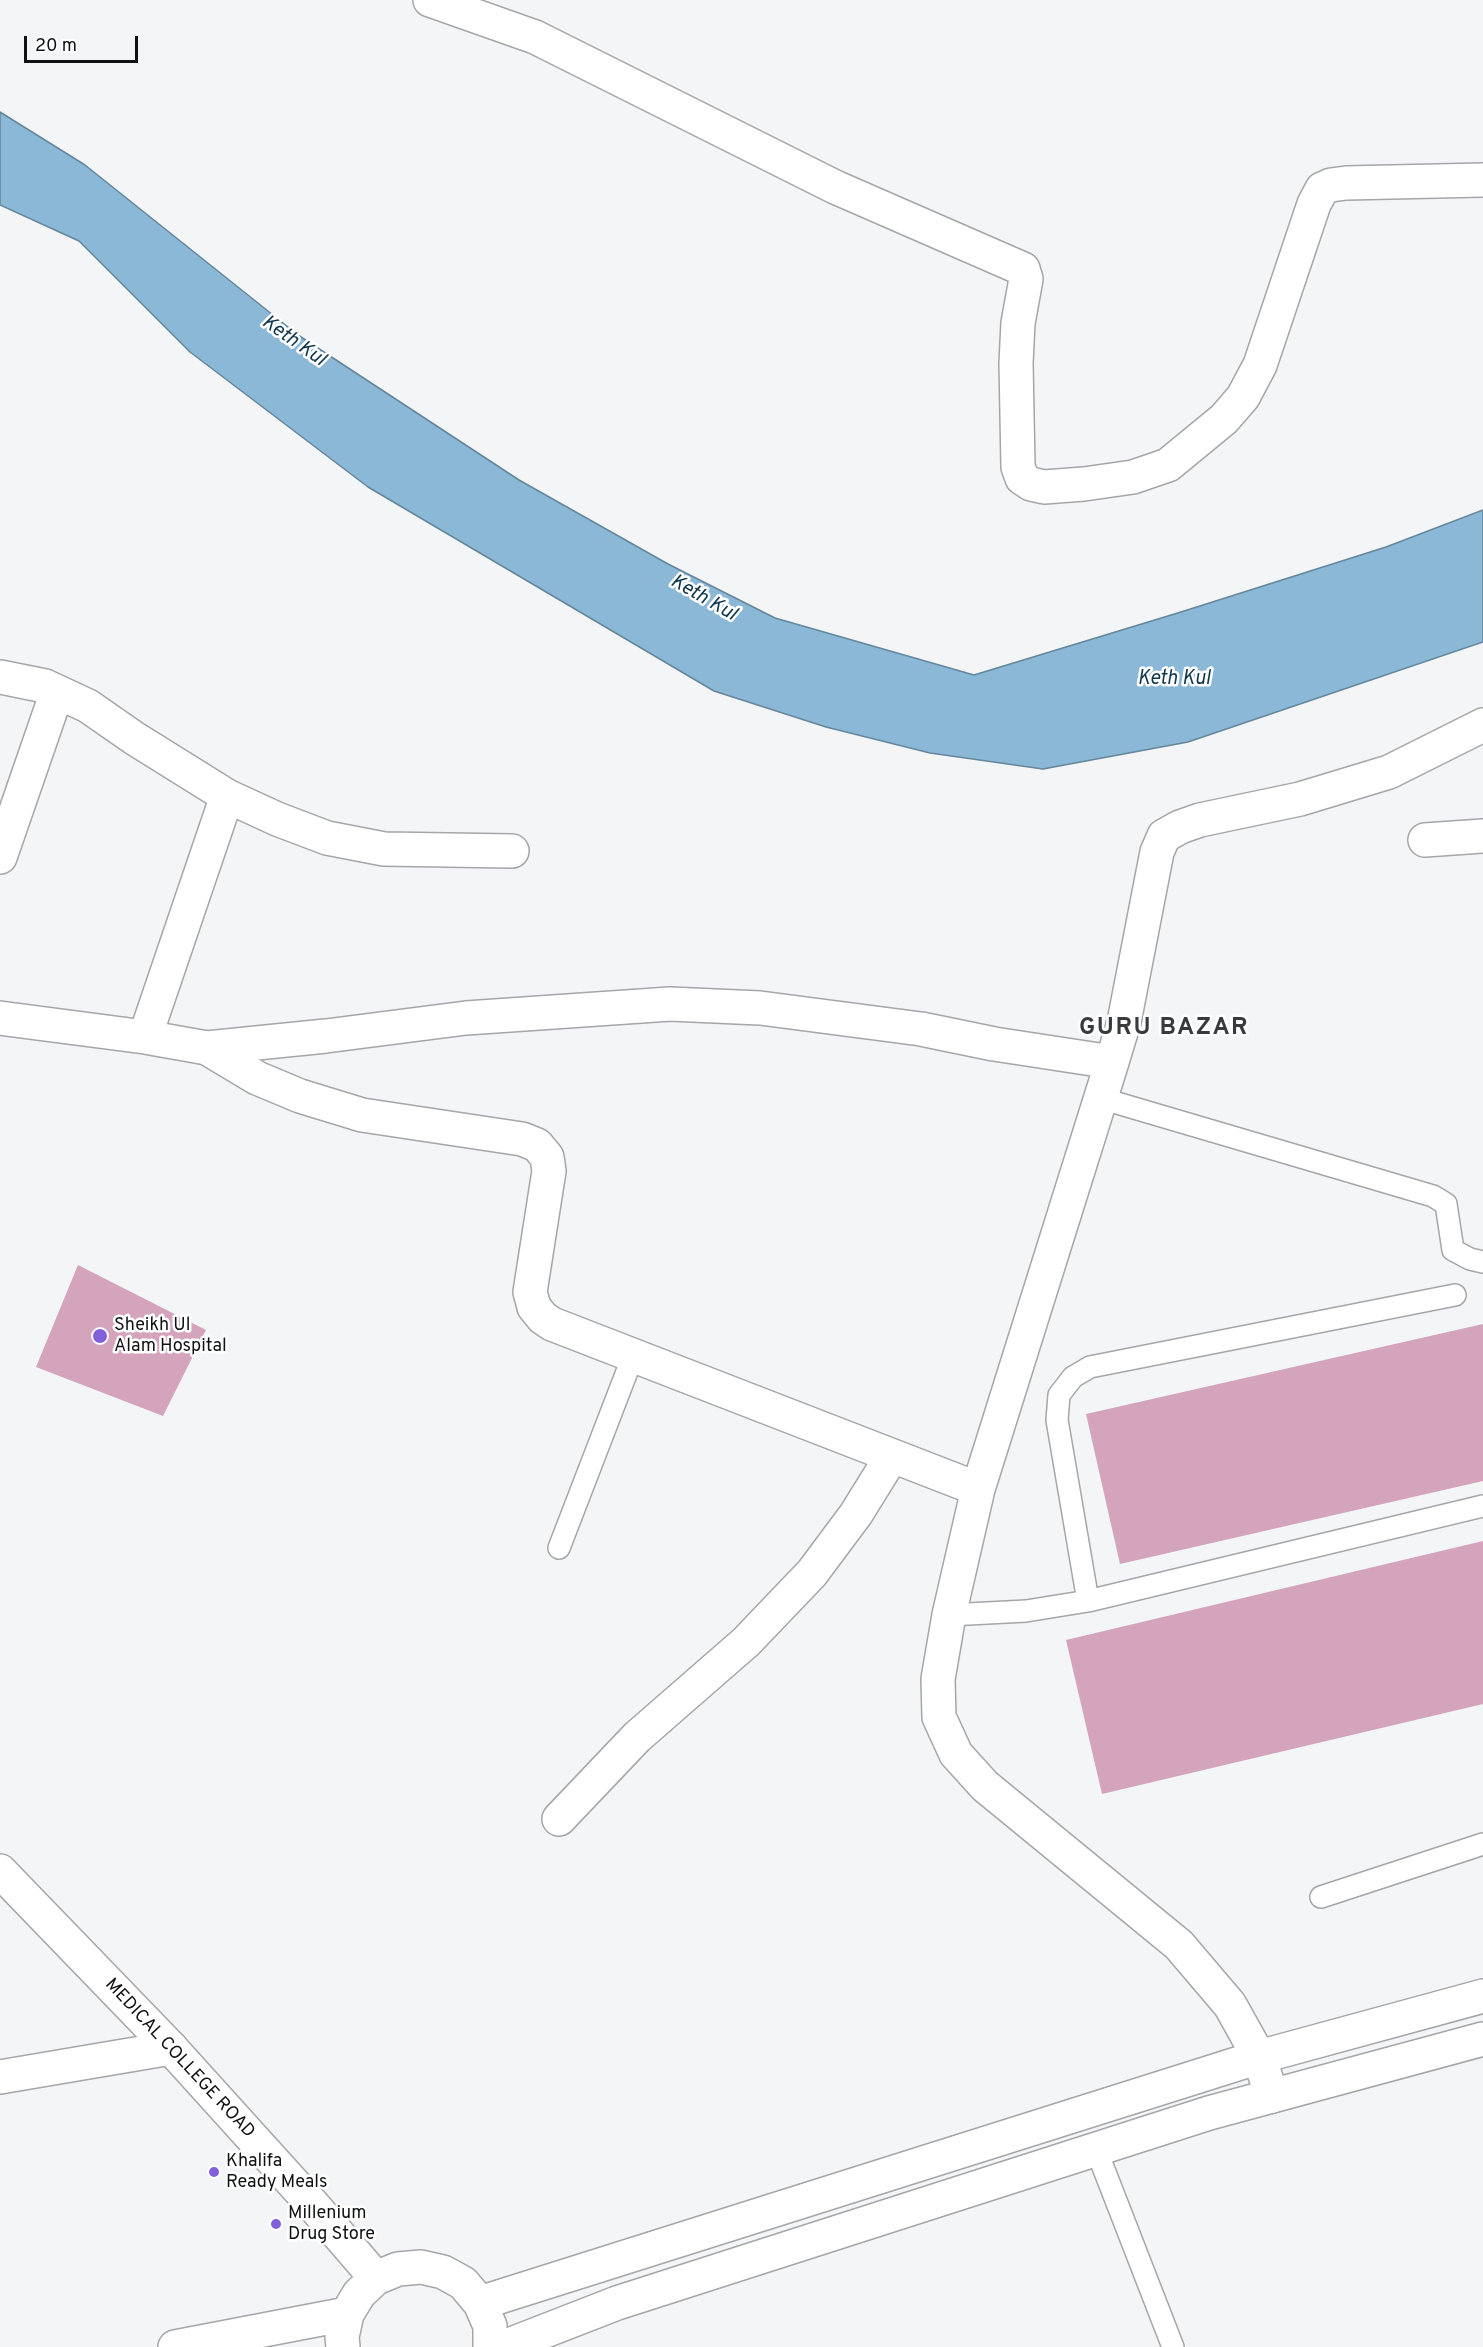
<!DOCTYPE html>
<style>
body{margin:0}
#map{position:relative;width:1483px;height:2347px;overflow:hidden;background:#f3f5f7;font-family:Overpass,sans-serif}
canvas{display:block}
.scale{position:absolute;left:24px;top:36px;width:114px;height:27px;box-sizing:border-box;border:3px solid #101112;border-top:0;padding-left:8px;font-size:18px;line-height:21px;white-space:nowrap;color:#101112;-webkit-text-stroke:4px #fff;paint-order:stroke}
</style>
<div id="map">
<canvas width="1483" height="2347"></canvas>
<div class="scale">20 m</div>
</div>
<script>
const context = document.querySelector('canvas').getContext('2d');
context.lineJoin = 'round';
function fill(path, color) {
  context.fillStyle = color;
  context.fill(path, 'evenodd');
}
function poly(rows) {
  const path = new Path2D();
  for (const r of rows) {
    path.moveTo(r[0], r[1]);
    for (let i = 2; i < r.length; i += 2) path.lineTo(r[i], r[i + 1]);
  }
  return path;
}
function trace(path, color, width, dash) {
  context.strokeStyle = color;
  context.lineWidth = width;
  context.lineCap = dash ? 'butt' : 'round';
  context.setLineDash(dash || []);
  context.stroke(path);
}
function label(font, color, halo, rows, align = 'center') {
  context.font = font + ' Overpass,sans-serif';
  context.lineWidth = 5;
  context.setLineDash([]);
  context.textBaseline = 'middle';
  context.strokeStyle = halo;
  context.fillStyle = color;
  for (const [text, x, y, turn = 0] of rows) {
    context.save();
    context.translate(x, y);
    context.rotate((+turn || 0) * Math.PI / 180);
    context.textAlign = isNaN(turn) ? turn : align;
    if (halo) context.strokeText(text, 0, 0);
    context.fillText(text, 0, 0);
    context.restore();
  }
}
const water = poly([
 [0,112,85,165,298,335,519,480,668,564,775,618,974,675,1181,612,1386,547,1483,510,1483,642,1188,742,1043,769,930,753,826,727,714,691,368,487,190,352,79,241,0,205,0,112]
]);
fill(water, '#8ab8d6');
trace(water, '#65869b', 1.5);
fill(poly([
 [78,1265,206,1330,163,1416,36,1367],
 [1483,1324,1483,1481,1120,1564,1086,1414],
 [1483,1541,1483,1704,1102,1794,1066,1640]
]), '#d4a4bd');
const lane = poly([
 [1100,1098,1433,1196,1446,1204,1453,1250,1470,1259,1483,1262],
 [559,1548,633,1356],
 [1088,1601,1057,1420,1059,1395,1073,1377,1090,1367,1455,1295],
 [949,1615,1026,1611,1088,1601,1483,1506],
 [1321,1897,1483,1844],
 [1096,2149,1173,2347]
]);
const street = poly([
 [430,0,535,37,835,187,1023,269,1026,279,1018,323,1016,363,1018,467,1022,478,1031,484,1044,487,1084,484,1133,477,1168,465,1224,419,1243,397,1260,365,1314,204,1322,189,1331,185,1346,183,1483,180],
 [0,677,45,686,88,706,134,738,227,796,277,819,327,838,384,849,512,851],
 [1425,840,1483,836],
 [0,857,57,692],
 [0,1018,145,1037,207,1048,326,1036,466,1018,670,1004,760,1008,921,1029,994,1044,1112,1062],
 [145,1037,227,796],
 [207,1048,257,1078,300,1096,362,1115,522,1139,537,1145,547,1157,549,1171,530,1292,534,1307,543,1318,552,1324,978,1489],
 [559,1819,637,1737,746,1642,812,1573,856,1514,892,1456],
 [0,2077,171,2048],
 [1272,2096,1259,2057,1230,2005,1179,1945,985,1786,956,1754,939,1717,938,1679,949,1615,978,1489,1112,1062,1124,1022,1157,852,1164,836,1180,827,1200,820,1300,799,1389,772,1483,725]
]);
const secondary = poly([
 [0,1871,171,2048,313,2205,376,2278],
 [480,2303,1259,2057,1483,1996],
 [175,2347,347,2314],
 [343,2347,342,2337,347,2314,359,2294,376,2278,398,2269,421,2267,443,2272,463,2283,480,2303,490,2326,490,2347],
 [504,2347,617,2303,1209,2113,1483,2039]
]);
trace(lane, '#a4a6a7', 24);
trace(street, '#a4a6a7', 36);
trace(secondary, '#a4a6a7', 36);
trace(lane, '#fff', 21);
trace(street, '#fff', 33);
trace(secondary, '#fff', 33);
for (const [x, y, r, color] of [
 [100,1336,8,"#8360db"],
 [214,2172,6,"#8360db"],
 [276,2224,6,"#8360db"]
]) {
  const dot = new Path2D();
  dot.arc(x, y, r, 0, 2 * Math.PI);
  context.fillStyle = color;
  context.fill(dot);
  trace(dot, '#fff', 2);
}
label('18px', '#101112', '#fff', [
 ["Sheikh Ul",114,1326],
 ["Alam Hospital",114,1347],
 ["Khalifa",226,2162],
 ["Ready Meals",226,2183],
 ["Millenium",288,2214],
 ["Drug Store",288,2235]
], 'left');
label('18px', '#101112', '#fff', [
 ["MEDICAL COLLEGE ROAD",179,2059,47]
]);
label('italic 20px', '#11374d', '#fff', [
 ["Keth Kul",293,342,35],
 ["Keth Kul",703,599,30],
 ["Keth Kul",1174,680]
]);
context.letterSpacing = '1.5px';
label('bold 24px', '#393a3c', '#fff', [
 ["GURU BAZAR",1164,1029]
]);
context.letterSpacing = '0px';
</script>
